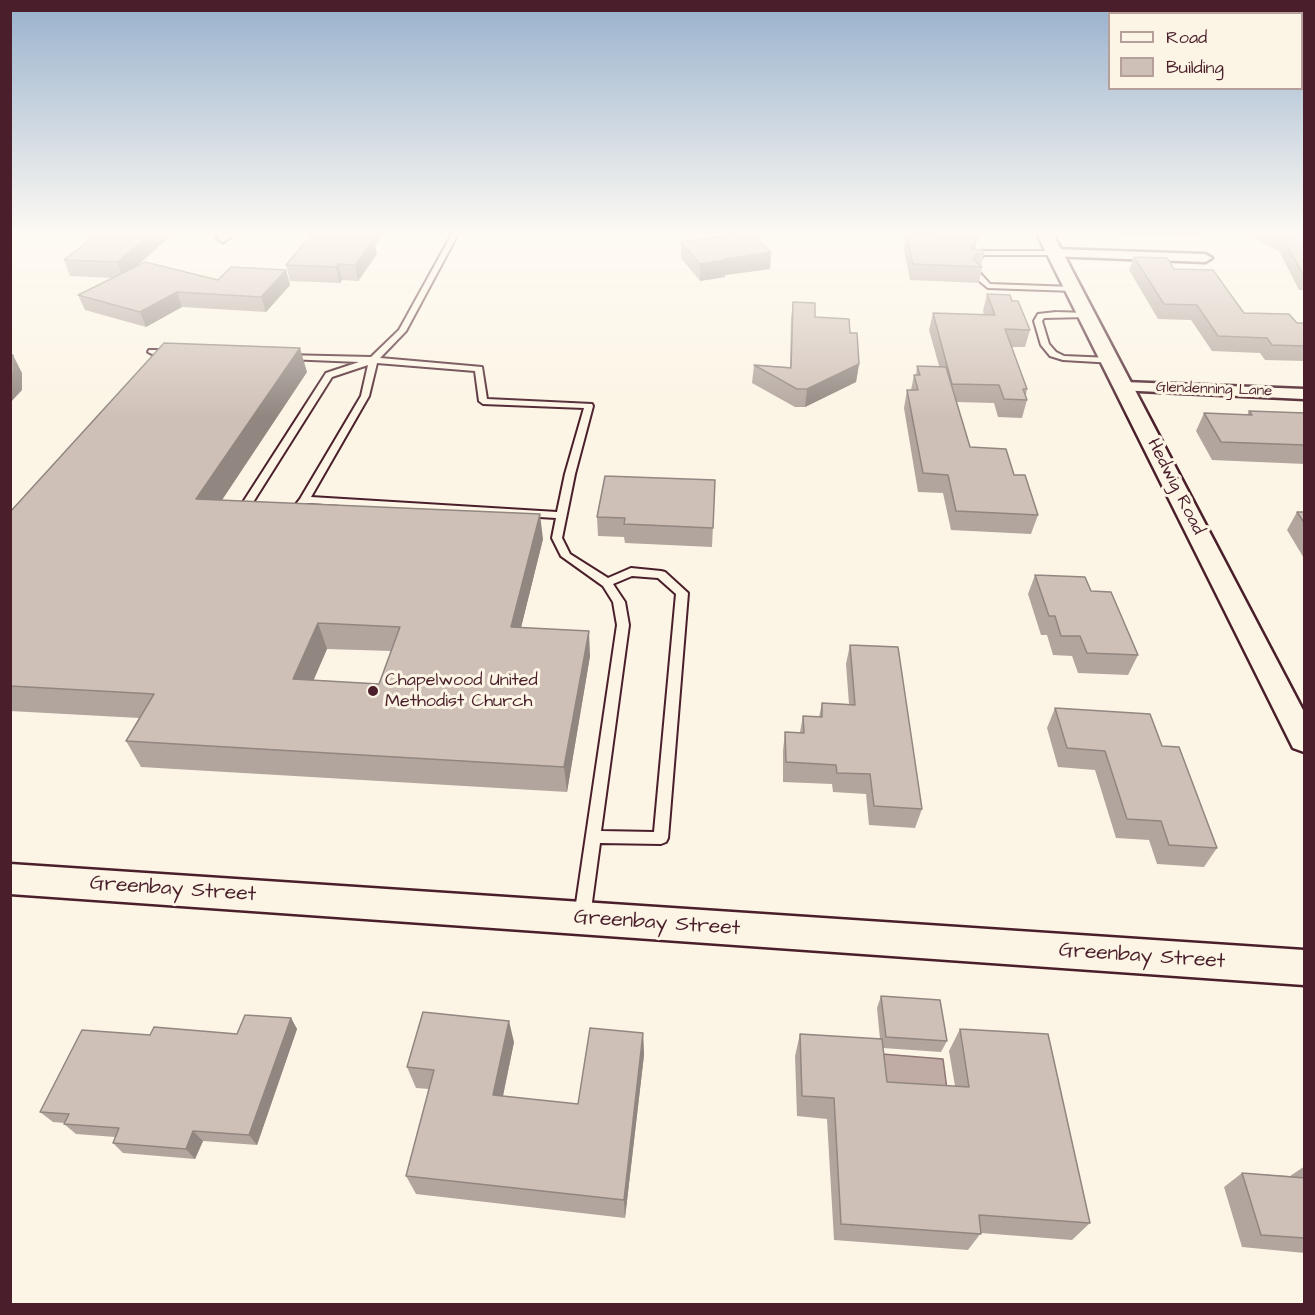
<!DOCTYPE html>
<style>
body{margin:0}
#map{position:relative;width:1315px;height:1315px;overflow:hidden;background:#fcf5e5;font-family:"Architects Daughter",sans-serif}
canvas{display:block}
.frame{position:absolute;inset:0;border:12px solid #4a1f2b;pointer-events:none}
.legend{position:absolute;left:1108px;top:12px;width:195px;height:78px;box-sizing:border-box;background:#fcf5e5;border:2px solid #b59f9b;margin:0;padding:8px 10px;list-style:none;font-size:18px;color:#4a1f2b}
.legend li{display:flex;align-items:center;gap:12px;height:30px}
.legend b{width:30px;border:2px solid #b59f9b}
</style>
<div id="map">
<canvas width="1315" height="1315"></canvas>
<div class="frame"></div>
<ul class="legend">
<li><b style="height:8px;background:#fcf5e5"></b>Road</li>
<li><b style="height:16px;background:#cfc0b7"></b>Building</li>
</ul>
</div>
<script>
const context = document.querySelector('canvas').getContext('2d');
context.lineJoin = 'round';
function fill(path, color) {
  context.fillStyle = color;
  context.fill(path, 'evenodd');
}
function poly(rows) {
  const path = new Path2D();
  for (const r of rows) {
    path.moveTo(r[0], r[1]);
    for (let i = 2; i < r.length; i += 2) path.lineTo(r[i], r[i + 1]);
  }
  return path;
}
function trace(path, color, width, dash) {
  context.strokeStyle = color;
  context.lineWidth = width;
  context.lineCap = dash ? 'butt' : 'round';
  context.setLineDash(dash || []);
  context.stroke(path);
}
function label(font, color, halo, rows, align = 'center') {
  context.font = font + ' "Architects Daughter",sans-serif';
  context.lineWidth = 6;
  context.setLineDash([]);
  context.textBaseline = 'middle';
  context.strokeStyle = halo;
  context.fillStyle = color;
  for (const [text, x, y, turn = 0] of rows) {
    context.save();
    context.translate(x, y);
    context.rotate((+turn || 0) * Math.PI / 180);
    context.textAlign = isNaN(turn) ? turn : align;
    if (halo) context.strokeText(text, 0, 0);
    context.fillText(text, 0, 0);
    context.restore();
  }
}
const water = poly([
 [882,1054,943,1059,948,1097,885,1092,882,1054]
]);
fill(water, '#c0aca5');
trace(water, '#917474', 1.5);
const service = poly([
 [452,234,458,234,406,331,380,358,482,367,487,399,592,404,593,406,575,474,562,538,570,554,608,578,631,568,661,571,665,572,688,593,668,838,666,842,661,844,600,843,590,917,587,922,582,924,577,922,574,917,617,625,613,602,603,586,561,556,552,538,556,518,307,503,295,519,287,519,286,517,300,499,361,396,368,365,332,377,245,515,241,516,236,513,326,373,359,362,287,359,283,357,284,355,371,357,399,330,452,234],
 [377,363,475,371,479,401,483,404,584,408,565,474,557,512,311,497,369,396,377,363],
 [632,576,658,578,676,594,654,832,601,831,629,625,625,602,613,584,632,576],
 [982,251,1055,251,1059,253,1055,255,984,255,976,263,970,263,970,259,982,251],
 [973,272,979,272,990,284,1074,287,1078,289,1074,291,988,288,973,276,973,272],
 [1056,312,1087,313,1091,315,1087,317,1044,318,1042,321,1049,344,1056,352,1064,356,1111,358,1114,359,1114,363,1063,360,1050,356,1041,345,1034,321,1038,314,1056,312],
 [149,350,173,350,177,352,173,354,152,354,148,352,149,350]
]);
const minor = poly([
 [220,234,234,234,223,242,217,238,220,234],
 [1055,249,1205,254,1212,258,1205,262,1050,256,1048,253,1055,249],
 [1124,382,1304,389,1304,399,1118,390,1116,387,1124,382]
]);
const tertiary = poly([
 [1037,234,1053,234,1304,712,1304,752,1293,748,1289,740,1037,234],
 [10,864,1304,950,1304,985,10,894,10,864]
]);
trace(service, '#4a1f2b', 4);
trace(minor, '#4a1f2b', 5);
trace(tertiary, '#4a1f2b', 5);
fill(service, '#fcf5e5');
fill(minor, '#fcf5e5');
fill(tertiary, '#fcf5e5');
fill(poly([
 [97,234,173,234,137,266,218,280,286,270,290,285,266,312,182,307,146,327,85,310,78,295,113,278,70,276,64,260],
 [312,234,383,234,375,245,377,254,358,281,342,280,340,283,290,281,286,265],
 [906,234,936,235,935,234,980,234,979,240,977,240,975,249,984,254,981,266,982,267,979,283,910,280,904,250],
 [1114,234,1201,234,1199,237],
 [1246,234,1305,234,1305,290,1299,290,1279,251],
 [681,242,770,269,725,275,725,277,700,281,681,258],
 [1134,257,1174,269,1244,313,1297,323,1305,323,1305,361,1265,360,1260,353,1212,351,1191,320,1158,319,1129,270],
 [987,294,1012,301,1030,330,1025,347,1012,347,1027,389,1026,395,1027,400,1022,418,998,417,994,403,956,402,970,447,1014,475,1038,515,1031,534,951,530,943,493,918,492,904,408,907,390,911,390,914,375,916,375,917,366,939,366,929,330,933,313,984,315,983,311],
 [793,302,815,317,850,333,859,364,856,382,805,407,795,407,752,383,754,365,790,367,791,319],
 [307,372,222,500,543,539,521,627,590,656,567,792,141,767,126,741,139,718,10,711,10,512],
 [327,649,391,651,379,684,313,680],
 [1249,411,1305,413,1305,464,1212,460,1196,431,1204,413,1247,415],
 [715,480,712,547,625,543,624,537,598,536,597,517],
 [1297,512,1305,512,1305,560,1287,530],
 [1035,575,1091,591,1138,655,1128,675,1078,673,1072,656,1053,655,1047,635,1041,635,1028,594],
 [850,645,922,809,915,828,869,825,866,794,833,792,832,784,783,782,783,751,785,732,800,732,803,716,819,717,822,703,849,704,846,664],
 [1055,708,1162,746,1217,848,1204,867,1157,864,1149,840,1116,838,1095,770,1058,767,1047,728],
 [881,996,947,1041,941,1052,883,1048,887,1082,955,1086,949,1051,960,1029,1090,1223,1072,1240,981,1233,968,1250,834,1240,827,1119,797,1116,795,1056,800,1034,880,1039,877,1008],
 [291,1018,297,1029,257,1145,203,1141,195,1159,123,1153,113,1143,115,1137,76,1134,64,1124,65,1123,53,1122,40,1112,150,1035,237,1034],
 [643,1033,644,1055,625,1218,416,1194,406,1176,429,1089,416,1088,407,1067,514,1042,503,1096,578,1104],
 [1305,1166,1305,1253,1242,1247,1224,1187,1242,1173,1290,1176]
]), '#b2a59d');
fill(poly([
 [150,234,173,234,123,278,117,262],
 [369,234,383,234,375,245,377,254,358,281,355,265,366,239],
 [978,237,974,252,971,249],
 [771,252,770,269,725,275,725,277,700,281,700,264,725,259],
 [338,264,342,280,340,283,336,267],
 [286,270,290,285,266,312,261,297],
 [177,292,182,307,146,327,140,312],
 [300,348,307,372,206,524,196,499],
 [13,355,22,373,22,390,10,403,10,376],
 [859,364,856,382,805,407,807,389],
 [540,514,543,539,515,652,511,627],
 [318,623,327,649,303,705,293,679],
 [589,631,590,656,567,792,564,767],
 [291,1018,297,1029,257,1145,249,1135],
 [509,1021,514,1042,499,1115,493,1095],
 [643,1033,644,1055,625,1218,624,1200],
 [193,1131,203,1141,195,1159,186,1149]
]), '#918680');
const building = poly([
 [97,234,150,234,117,262,64,260,97,234],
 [312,234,369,234,366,239,374,239,355,265,338,264,336,267,286,265,312,234],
 [741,234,752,234,771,252,725,259,726,260,700,264,681,242,741,234],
 [906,234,944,236,943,234,977,234,978,237,971,249,980,250,982,248,984,254,975,254,974,260,982,267,913,264,906,234],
 [1272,234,1305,234,1305,278,1284,240,1272,234],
 [1134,257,1167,258,1174,269,1213,270,1244,313,1289,314,1297,323,1305,323,1305,346,1272,345,1267,338,1218,336,1197,305,1164,304,1134,257],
 [145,262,218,280,231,267,286,270,261,297,177,292,140,312,78,295,145,262],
 [987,294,1010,295,1012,301,1018,301,1030,330,1005,329,1027,389,1023,389,1027,400,1004,399,999,385,952,384,933,313,995,315,987,294],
 [793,302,815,303,815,317,849,319,850,333,857,333,859,364,807,389,797,389,754,365,791,368,793,302],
 [164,343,300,348,196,499,540,514,511,627,589,631,564,767,126,741,154,694,10,686,10,512,164,343],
 [318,623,400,627,379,684,293,679,318,623],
 [13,355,13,373,10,376,10,356,13,355],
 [917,366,946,367,970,447,1006,449,1014,475,1025,475,1038,515,956,511,948,475,923,473,907,390,918,390,914,375,920,375,917,366],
 [1249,411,1305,413,1305,445,1221,442,1204,413,1252,415,1249,411],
 [605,476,715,480,713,528,624,524,625,518,597,517,605,476],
 [1297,512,1305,512,1305,524,1297,512],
 [1035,575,1085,577,1091,591,1111,592,1138,655,1087,653,1080,636,1061,636,1055,616,1049,616,1035,575],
 [850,645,898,647,922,809,874,806,870,774,837,773,836,765,786,762,785,732,804,733,803,716,822,717,822,703,855,705,850,645],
 [1055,708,1150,714,1162,746,1179,747,1217,848,1169,845,1161,821,1127,819,1105,751,1067,748,1055,708],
 [881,996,940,1000,947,1041,886,1037,881,996],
 [423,1012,509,1021,493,1095,578,1104,590,1028,643,1033,624,1200,406,1176,434,1070,407,1067,423,1012],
 [245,1015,291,1018,249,1135,193,1131,186,1149,113,1143,119,1128,64,1124,69,1114,40,1112,82,1030,150,1035,154,1027,237,1034,245,1015],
 [960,1029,1048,1034,1090,1223,979,1215,981,1234,841,1224,834,1098,802,1096,800,1034,882,1039,887,1082,969,1087,960,1029],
 [1242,1173,1305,1178,1305,1238,1261,1235,1242,1173]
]);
fill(building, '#cfc0b7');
trace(building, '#918680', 1.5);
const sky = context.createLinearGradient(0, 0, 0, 418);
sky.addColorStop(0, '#98b1cd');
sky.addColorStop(0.56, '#fefaf3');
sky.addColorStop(1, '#fefaf300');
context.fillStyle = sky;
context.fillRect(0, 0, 1315, 418);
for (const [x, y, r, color] of [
 [373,691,6,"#4a1f2b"]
]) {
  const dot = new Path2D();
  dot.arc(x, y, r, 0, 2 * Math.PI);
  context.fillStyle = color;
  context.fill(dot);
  trace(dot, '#fcf5e5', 2);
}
label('15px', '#4a1f2b', '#fcf5e5', [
 ["Glendenning Lane",1214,390,2]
]);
label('18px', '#4a1f2b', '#fcf5e5', [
 ["Hedwig Road",1175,487,63]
]);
label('18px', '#4a1f2b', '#fcf5e5', [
 ["Chapelwood United",385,681],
 ["Methodist Church",385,702]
], 'left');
label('21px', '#4a1f2b', '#fcf5e5', [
 ["Greenbay Street",173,890,4],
 ["Greenbay Street",657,924,4],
 ["Greenbay Street",1142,957,4]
]);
</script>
